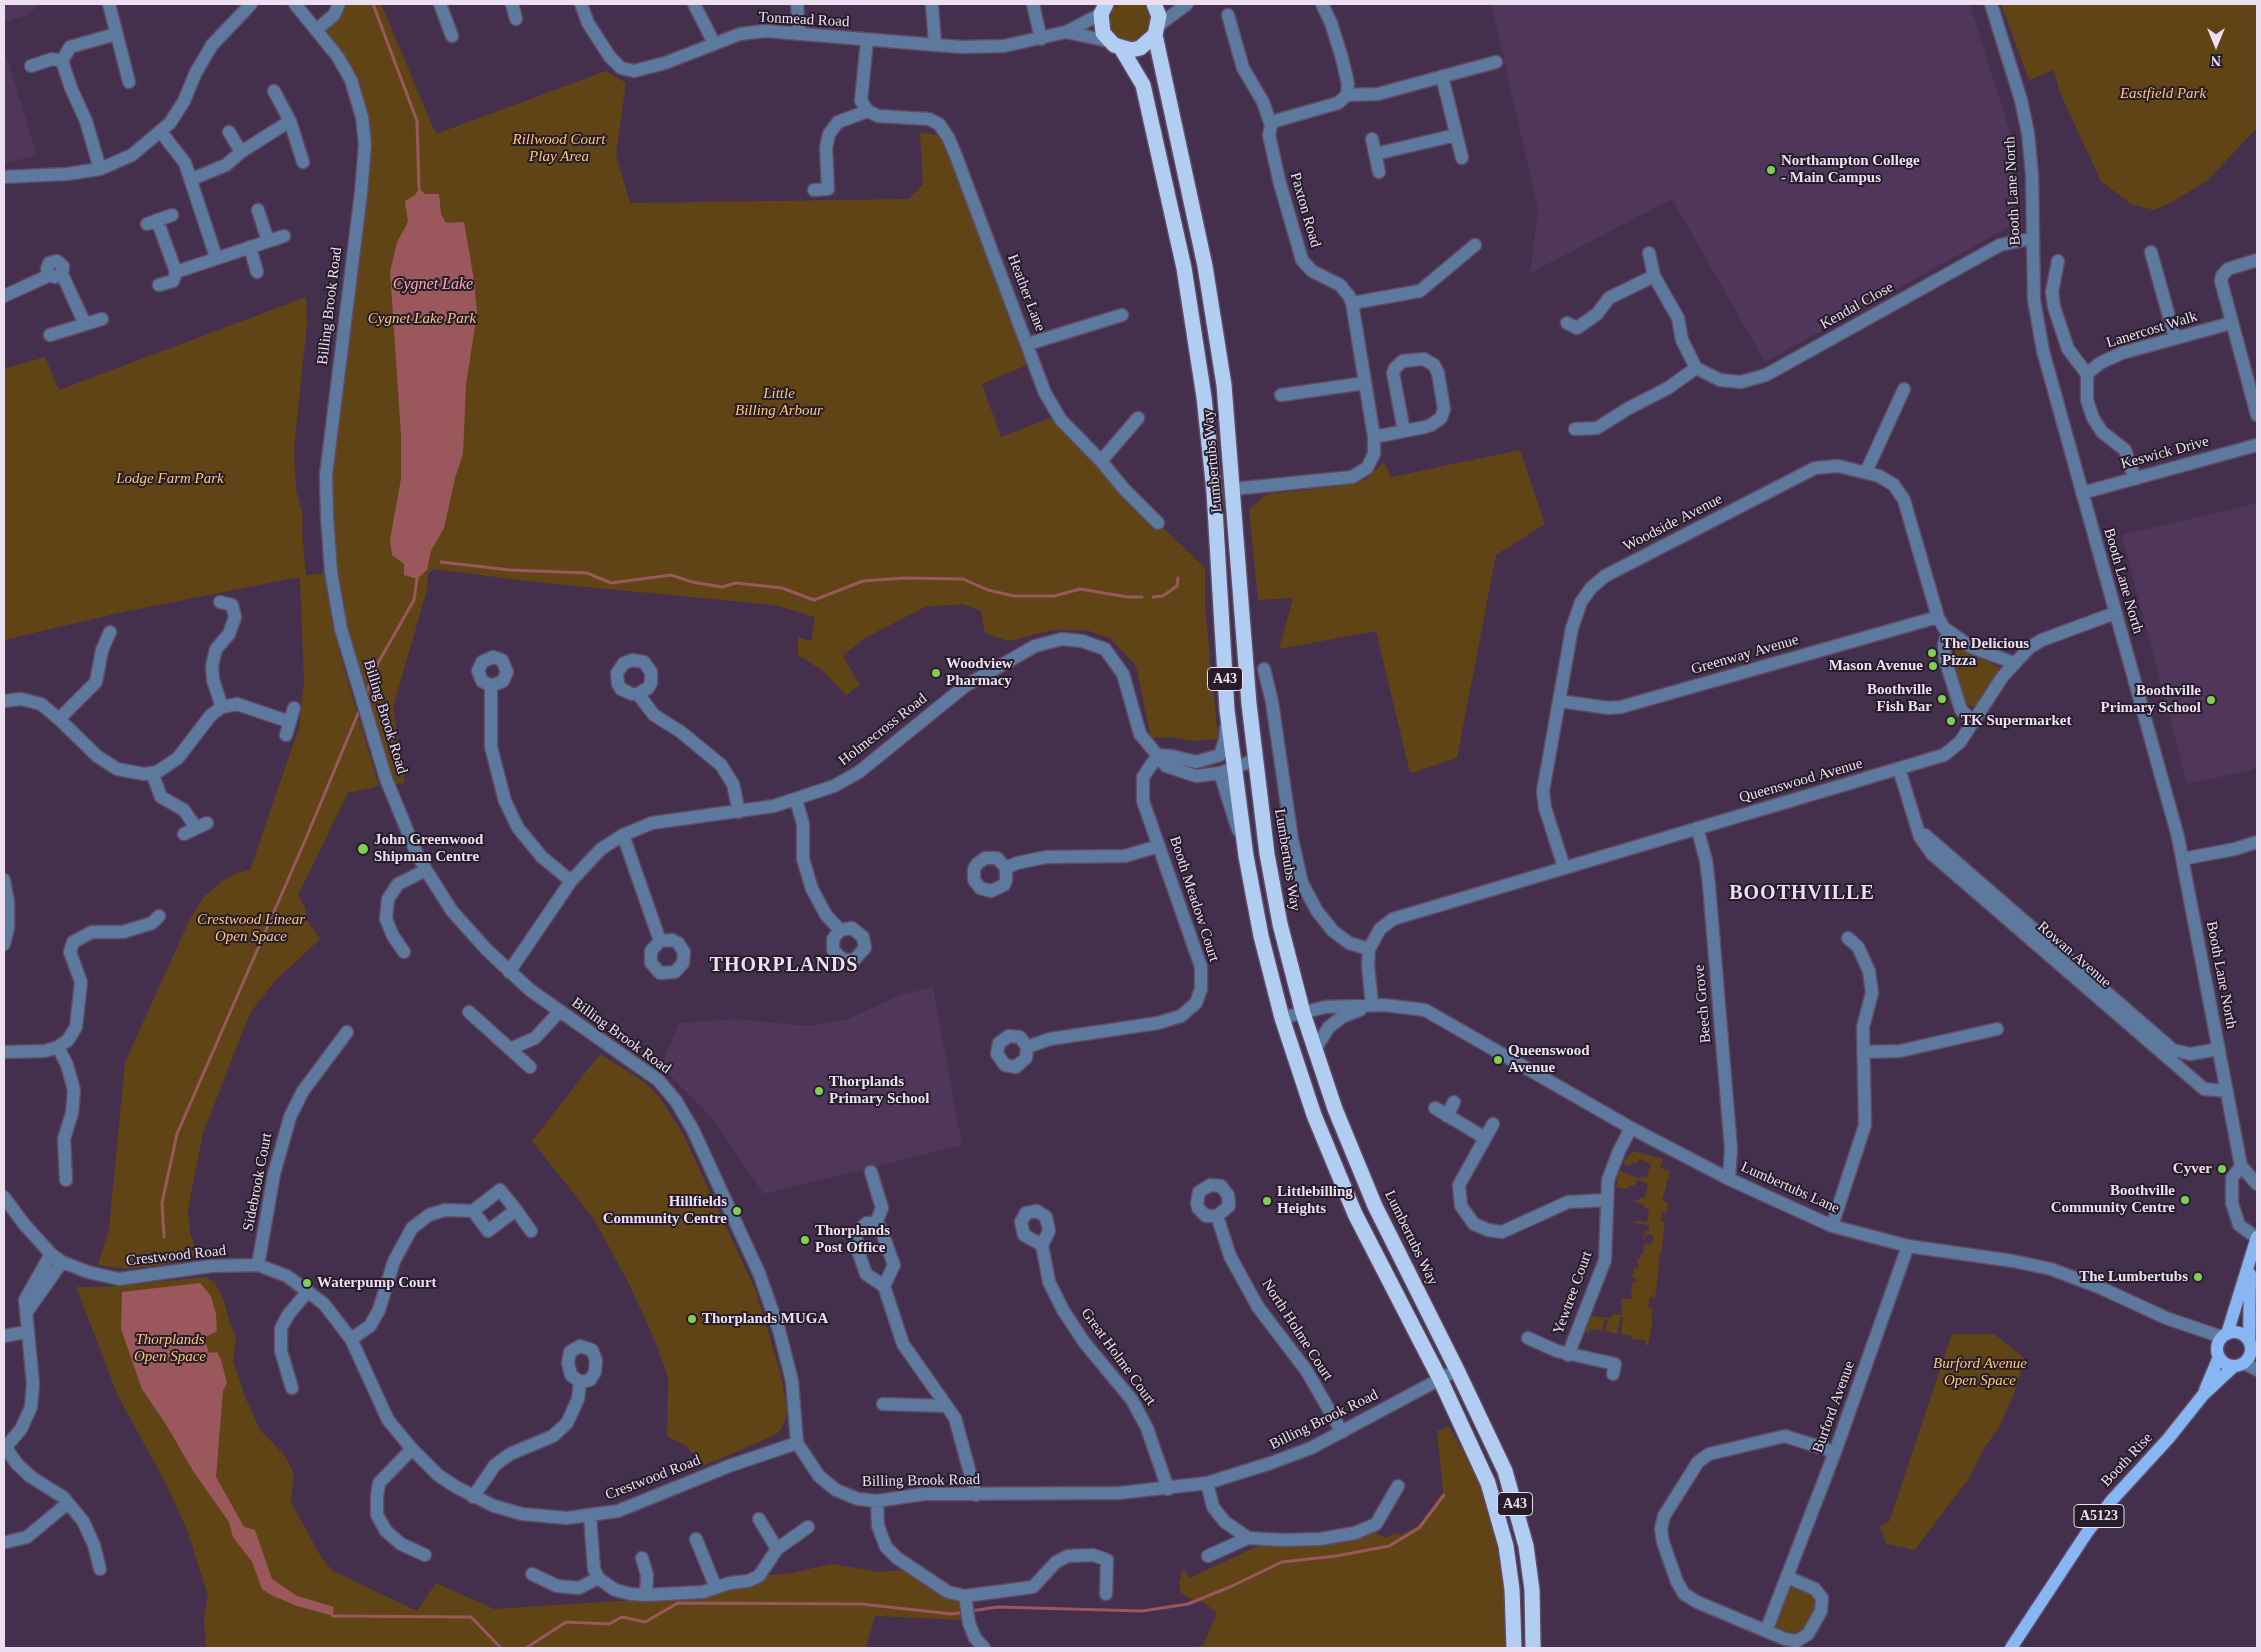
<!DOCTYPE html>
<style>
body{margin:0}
#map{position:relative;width:2261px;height:1652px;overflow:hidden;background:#442f4d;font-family:Georgia,serif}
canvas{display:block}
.frame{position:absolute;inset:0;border:5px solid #ecdff1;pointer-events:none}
.north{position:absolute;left:2191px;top:20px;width:50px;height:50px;-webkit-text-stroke:4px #261c2a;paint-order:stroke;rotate:180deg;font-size:14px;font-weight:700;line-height:20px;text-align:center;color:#ecdff1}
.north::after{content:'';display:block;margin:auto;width:18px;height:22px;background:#ecdff1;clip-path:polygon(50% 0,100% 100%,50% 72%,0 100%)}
</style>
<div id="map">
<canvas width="2261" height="1652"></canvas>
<div class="frame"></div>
<div class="north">N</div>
</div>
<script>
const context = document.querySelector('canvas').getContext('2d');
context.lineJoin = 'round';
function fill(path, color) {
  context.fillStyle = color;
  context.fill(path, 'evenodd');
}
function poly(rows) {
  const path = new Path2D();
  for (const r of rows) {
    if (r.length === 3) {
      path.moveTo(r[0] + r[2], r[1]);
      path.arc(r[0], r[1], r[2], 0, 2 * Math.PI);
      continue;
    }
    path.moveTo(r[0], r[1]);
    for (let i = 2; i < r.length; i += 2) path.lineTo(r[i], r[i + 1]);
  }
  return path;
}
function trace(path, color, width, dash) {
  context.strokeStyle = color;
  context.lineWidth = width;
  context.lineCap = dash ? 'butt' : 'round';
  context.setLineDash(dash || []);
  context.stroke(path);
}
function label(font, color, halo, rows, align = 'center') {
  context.font = font + ' Georgia,serif';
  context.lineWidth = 4;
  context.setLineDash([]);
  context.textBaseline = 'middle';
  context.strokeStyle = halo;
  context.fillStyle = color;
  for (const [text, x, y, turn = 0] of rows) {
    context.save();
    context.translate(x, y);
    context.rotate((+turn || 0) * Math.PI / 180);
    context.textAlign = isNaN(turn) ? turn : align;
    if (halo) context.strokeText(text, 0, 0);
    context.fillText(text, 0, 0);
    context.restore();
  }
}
fill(poly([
 [4,4,38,4,30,14,4,23],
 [1491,4,1970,4,2013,142,2014,224,1765,362,1672,199,1530,273,1538,209],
 [4,48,37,155,4,164],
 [2257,503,2257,764,2252,770,2187,784,2122,535],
 [933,987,962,1145,764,1194,710,1116,661,1066,679,1023,734,1019,810,1026,848,1019,900,995]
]), '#4f365a');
fill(poly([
 [339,4,381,4,436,134,606,71,626,83,616,155,630,203,909,199,923,184,920,132,948,137,1034,362,982,384,1001,437,1058,415,1134,500,1205,568,1205,607,1218,739,1194,741,1170,737,1151,738,1136,666,1110,638,1086,630,1053,630,1008,641,985,633,981,611,963,604,925,607,863,639,843,656,860,685,846,695,823,671,798,655,798,637,811,641,815,617,774,605,535,582,434,569,428,574,427,590,393,707,405,783,388,785,353,666,327,516,365,144,351,80,316,30],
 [1116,4,1144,4,1151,14,1152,21,1148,34,1136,42,1121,41,1115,37,1108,23,1109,16],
 [2001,4,2257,4,2257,128,2208,180,2175,200,2155,210,2132,205,2101,181,2060,93,2054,70,2029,80],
 [306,297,307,324,294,448,296,489,303,516,302,530,306,575,326,573,340,655,379,786,348,793,298,895,305,908,307,920,320,939,275,981,250,1013,203,1133,188,1210,190,1233,199,1257,160,1265,124,1269,98,1265,109,1229,125,1062,189,921,204,897,221,882,236,873,250,870,299,727,304,681,300,577,123,612,4,640,4,369,45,357,59,390],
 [1520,450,1545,524,1496,555,1457,758,1410,773,1376,631,1279,649,1293,598,1258,600,1249,509,1267,494,1340,486,1364,480,1384,462,1391,477],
 [1957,649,1970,652,2001,668,1977,707,1966,705,1952,655],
 [600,1054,643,1081,658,1095,682,1132,755,1289,781,1374,787,1409,786,1417,781,1430,773,1436,703,1466,686,1446,667,1436,668,1377,653,1336,629,1284,594,1219,532,1141],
 [1633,1151,1663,1159,1660,1168,1670,1171,1662,1201,1667,1202,1667,1212,1662,1212,1661,1217,1666,1218,1661,1218,1660,1221,1665,1222,1661,1254,1657,1256,1660,1257,1655,1298,1649,1297,1649,1303,1654,1303,1648,1304,1648,1307,1653,1308,1651,1320,1653,1320,1648,1345,1645,1345,1646,1340,1632,1339,1632,1336,1621,1334,1623,1318,1620,1317,1617,1334,1605,1331,1608,1320,1604,1319,1602,1333,1601,1330,1590,1329,1589,1333,1585,1332,1591,1316,1611,1318,1612,1314,1622,1315,1621,1299,1631,1299,1632,1283,1635,1283,1636,1279,1632,1278,1634,1269,1639,1267,1637,1259,1640,1259,1641,1255,1638,1254,1643,1254,1644,1244,1650,1245,1653,1240,1653,1235,1646,1234,1645,1239,1640,1238,1644,1238,1645,1231,1649,1231,1649,1225,1634,1223,1634,1221,1647,1222,1649,1209,1644,1208,1644,1204,1635,1203,1635,1200,1639,1200,1640,1197,1645,1198,1648,1183,1637,1180,1634,1186,1629,1185,1628,1189,1616,1187,1619,1170,1639,1179,1641,1176,1646,1178,1651,1164,1639,1159,1637,1164,1632,1162,1630,1166,1623,1163],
 [207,1277,215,1283,224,1301,229,1321,236,1337,233,1361,246,1399,260,1430,285,1456,294,1474,291,1502,321,1557,333,1571,417,1611,436,1583,494,1609,619,1601,695,1600,716,1588,759,1576,791,1573,832,1564,879,1572,902,1570,941,1596,960,1601,962,1620,875,1616,866,1648,206,1648,204,1618,208,1596,188,1532,165,1482,118,1396,76,1287,103,1287],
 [1952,1334,1994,1334,2024,1358,2017,1386,1999,1428,1984,1448,1970,1477,1915,1550,1886,1544,1879,1526,1889,1522],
 [1449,1426,1476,1474,1495,1535,1505,1598,1505,1648,1190,1648,1203,1645,1217,1613,1203,1602,1194,1601,1181,1593,1179,1583,1182,1571,1185,1571,1189,1578,1258,1546,1320,1543,1374,1531,1385,1538,1395,1533,1401,1535,1419,1525,1443,1492,1437,1431],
 [1795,1586,1814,1594,1818,1609,1798,1637,1777,1630,1774,1622,1788,1589]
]), '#614416');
fill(poly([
 [419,188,425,194,439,194,441,214,446,223,464,222,474,280,477,313,466,385,463,454,455,478,444,528,431,551,427,570,417,579,404,575,404,564,392,555,390,539,401,479,401,434,390,272,397,242,408,222,405,201,415,195],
 [200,1283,211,1296,216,1314,217,1331,204,1338,209,1353,217,1352,221,1360,227,1383,223,1391,216,1477,244,1527,255,1530,272,1579,297,1596,334,1607,333,1616,297,1606,271,1595,262,1589,252,1562,233,1537,229,1522,193,1471,167,1426,142,1389,121,1329,122,1292]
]), '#9a575c');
trace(poly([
 [373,4,417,121,419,188],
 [441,562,510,570,587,573,611,583,671,575,692,582,722,587,736,583,782,588,814,600,863,581,904,578,963,579,988,590,1014,596,1054,596,1080,589,1128,597,1142,597],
 [1153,597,1163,596,1177,586,1178,578],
 [365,696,378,663,414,600,417,579],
 [164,1237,162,1203,177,1134,304,843,360,709],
 [971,1611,997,1607,1142,1611,1188,1604,1232,1586,1282,1562,1336,1556,1389,1546,1419,1528,1444,1495],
 [333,1616,471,1617,501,1648],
 [526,1648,566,1622,609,1624,622,1617,645,1622,678,1603,861,1604,952,1614,965,1612]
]), '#9a575c', 3);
const minor = poly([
 [109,4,129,82],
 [295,4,338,57,351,80,362,117,365,144,361,193,326,475,327,516,331,572,341,629,386,779,416,852,426,870,452,911,487,950,530,990,658,1080,676,1101,693,1130,759,1273,779,1330,792,1381,797,1443,819,1476,836,1490,858,1499,877,1501,924,1494,1119,1493,1207,1483,1271,1463,1311,1448,1457,1370],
 [440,4,452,36],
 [512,4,516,19],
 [581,4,588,23,610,57,621,68,634,71,665,63,740,34,765,31,961,47,1004,46,1066,32,1101,14],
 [694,4,714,43],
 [797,4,799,34],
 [932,4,935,45],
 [1033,4,1041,39],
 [1991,4,2021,100,2028,133,2032,175,2034,300,2043,351,2178,837,2241,1166,2257,1184],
 [1228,15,1243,68,1263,102,1271,125],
 [1159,25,1187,4],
 [316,30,334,15,339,4],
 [1066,32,1108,41],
 [867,40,861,101,868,111],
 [31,66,52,59,62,61],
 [1442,76,1462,158],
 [274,91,290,121,303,162],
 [1347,95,1378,94,1496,62],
 [161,132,185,163,216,257],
 [229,132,241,152],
 [1372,139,1379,172],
 [1375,154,1456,135],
 [100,169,86,121,71,88,62,61,70,47,116,34],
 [4,177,67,174,100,169,132,155,170,123,184,101,196,72,212,45,251,4],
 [192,179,226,165,241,152,290,121],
 [814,190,828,189,826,148,829,134,838,122,868,111,878,116,929,119,939,124,948,137,956,156,1045,393,1061,420,1101,461,1138,418],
 [258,210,268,241],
 [157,220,176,272],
 [147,224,172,215],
 [250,247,257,272],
 [2151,252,2175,338],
 [1649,253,1654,276,1678,318,1682,340,1696,368,1720,380,1741,382,1766,375,2000,245,2033,238],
 [2257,260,2228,269,2222,276,2221,281,2257,415],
 [2058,261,2052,292,2054,307,2068,349,2087,374],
 [62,274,55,277,50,275,47,269,49,263,57,261,63,266,62,274,85,324],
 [159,285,173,281,176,272,284,236],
 [4,296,50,275],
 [1352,303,1420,291,1475,245],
 [1567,323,1577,328,1597,314,1609,298,1654,276],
 [50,335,102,319],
 [1028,344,1122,315],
 [1281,395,1365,383],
 [1575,429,1597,428,1629,408,1668,388,1696,368],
 [1374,437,1425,427,1431,425,1441,418,1444,409,1438,373,1434,365,1424,359,1403,361,1395,368,1393,373,1404,431],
 [1101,461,1124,489,1158,523],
 [1866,472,1904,389],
 [2135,479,2125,450,2102,432,2093,418,2087,400,2087,374,2100,363,2122,353,2231,323],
 [1233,489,1352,477,1367,468,1374,454,1374,437,1352,303,1349,296,1340,285,1312,271,1302,260,1279,180,1269,135,1271,125,1275,121,1338,103,1347,95,1348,84,1342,58,1331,23,1322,4],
 [2082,493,2257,445],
 [220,602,232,605,235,617,229,634,216,649,212,666,213,680,222,707],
 [1948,633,1944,644,1945,659,1961,710,1974,722],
 [1264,669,1272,702,1292,839,1302,883,1317,911,1333,931,1349,943,1369,949],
 [491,686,503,681,507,672,502,660,493,657,482,662,478,671,482,681,491,686,491,747,505,801,518,828,542,857,571,881],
 [638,694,648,688,651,683,651,672,644,662,632,660,624,663,617,673,618,684,621,689,632,694,638,694,654,715,681,732,721,765,733,784,739,812],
 [4,701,21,699,41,704,59,719,97,756,117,769,144,774,157,772,178,758,211,715,222,707,237,704,290,722],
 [1559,701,1609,708,1621,707,1938,617],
 [59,719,96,682,102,650,110,632],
 [286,735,294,708],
 [1158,755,1172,756,1196,762,1220,755,1225,740,1226,728],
 [1899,769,1920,837,1932,854,2204,1089,2227,1091],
 [152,773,161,797,184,810,196,828],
 [1220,773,1238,830],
 [796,800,803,824,803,859,812,889,826,915,840,930,852,928,863,937,865,948,854,960,843,960,833,950,833,939,840,930],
 [1697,828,1706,860,1709,885,1731,1149,1729,1179],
 [184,834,207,823],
 [623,835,660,941,672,940,678,943,684,952,683,963,675,972,660,973,651,963,651,951,660,941],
 [1925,835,2173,1050,2190,1054,2219,1049],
 [2182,859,2235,849,2257,842],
 [1564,867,1545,808,1543,791,1572,628,1581,602,1591,588,1605,576,1815,468,1838,466,1879,476,1894,485,1904,500,1938,617,1944,628,1971,647,2014,663],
 [1006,868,997,858,985,858,977,864,974,869,974,880,980,888,991,891,1004,885,1006,880,1006,868,1017,863,1046,857,1125,856,1159,846],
 [4,880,8,902,8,928,4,944],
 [404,952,393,936,386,919,388,899,398,884,426,870],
 [509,972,571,881,601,849,623,835,652,823,774,806,834,786,859,772,965,686,1035,646,1062,639,1082,641,1105,649,1123,674,1140,734,1166,766,1196,776,1220,773,1255,760],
 [1372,1005,1368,965,1369,949,1380,929,1393,919,1944,755,1960,742,2003,676,2030,647,2042,640,2115,613],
 [469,1012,530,1067],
 [1282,1018,1325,1007,1384,1005,1425,1010,1631,1128,1729,1179,1832,1226,1908,1246,2013,1261,2051,1269,2101,1288,2166,1318,2222,1337],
 [58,1047,67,1065,74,1090,72,1113,64,1139,66,1180],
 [1027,1047,1020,1037,1009,1036,999,1043,997,1054,1005,1065,1016,1067,1026,1058,1027,1047,1050,1039,1158,1023,1181,1016,1196,1003,1201,989,1201,967,1143,801,1143,777,1158,755],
 [510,1049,535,1038,560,1011],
 [1314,1051,1329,1027,1342,1017,1360,1010],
 [4,1052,45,1051,58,1047,68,1040,76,1027,81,982,70,952,73,942,92,932,123,932,152,923,159,916],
 [1863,1052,1900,1051,1997,1029],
 [1435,1108,1485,1138],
 [1447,1116,1454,1102],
 [1493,1124,1459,1185,1461,1206,1474,1224,1488,1230,1502,1232,1568,1202,1606,1200],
 [2241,1166,2232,1178,2232,1203,2239,1225,2257,1238],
 [871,1172,882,1208,876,1223],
 [4,1197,24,1224,51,1254,62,1262,88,1272,119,1279,212,1266,258,1265,287,1276,324,1304,351,1339,388,1420,412,1449,438,1475,456,1487,494,1506,522,1514,567,1518,618,1511,729,1466,797,1443],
 [516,1210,488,1231,473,1211,500,1190,516,1210,531,1231],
 [1217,1216,1229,1206,1228,1195,1221,1186,1210,1185,1199,1192,1197,1203,1198,1208,1206,1216,1217,1216,1230,1256,1258,1307,1306,1370,1342,1432],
 [1832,1226,1865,1125,1863,1027,1872,993,1869,971,1858,947,1848,938],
 [1042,1245,1024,1235,1021,1222,1026,1213,1037,1211,1046,1217,1049,1231,1042,1245,1049,1282,1063,1310,1084,1342,1132,1400,1147,1428,1168,1489],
 [258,1265,274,1174,290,1117,303,1091,347,1032],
 [884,1286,866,1274,857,1248,856,1233,867,1223,876,1223,880,1227,894,1265,884,1286,903,1344,955,1418,976,1495],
 [26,1313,62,1262],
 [2251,1316,2257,1337],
 [4,1336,27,1332],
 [1528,1338,1557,1351,1615,1364,1613,1374],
 [351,1339,370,1326,379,1310,394,1261,412,1228,429,1215,445,1210,473,1211],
 [580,1346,592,1350,596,1360,595,1372,590,1380,580,1382,571,1375,568,1363,570,1352,580,1346],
 [2251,1346,2257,1350],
 [1568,1355,1605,1260,1608,1180,1619,1151,1631,1128],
 [2244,1363,2257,1370],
 [292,1388,281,1351,281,1328,288,1315,308,1291],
 [883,1404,946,1406],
 [6,1448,17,1464,31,1477,63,1497,83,1521,94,1545,100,1569],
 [4,1449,21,1429,31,1407,33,1384,25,1300,51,1254],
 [412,1449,379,1483,377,1496,377,1515,386,1531,401,1544,425,1555],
 [1207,1483,1213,1507,1225,1522,1248,1538,1282,1540,1320,1539,1355,1533,1376,1524,1398,1486],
 [473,1497,495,1465,510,1454,553,1436,567,1423,578,1399,580,1382],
 [877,1501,878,1526,886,1547,897,1558,948,1592,965,1596,1033,1587,1056,1562,1068,1556,1093,1555,1107,1560,1106,1594],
 [590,1516,594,1569,598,1578,615,1590,631,1594,646,1595,703,1592,730,1583,748,1581,759,1576,777,1549,808,1527],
 [759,1519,777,1549],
 [696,1539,716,1588],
 [7,1542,27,1537,68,1503],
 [1208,1556,1248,1538],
 [642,1558,647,1575,646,1595],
 [532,1574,557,1586,579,1588,598,1578],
 [1787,1577,1815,1589,1822,1598,1821,1611,1808,1634,1797,1641,1785,1639,1697,1602,1684,1594,1677,1582,1663,1542,1661,1529,1664,1516,1698,1462,1709,1454,1785,1436,1835,1452],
 [965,1596,969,1623,975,1638,984,1648],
 [1766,1631,1835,1452,1908,1246]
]);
const major = poly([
 [2234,1349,17],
 [2227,1334,2257,1237],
 [2249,1341,2250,1274],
 [2205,1390,2219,1357],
 [2011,1648,2088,1531,2112,1500,2168,1439,2203,1395,2234,1366]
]);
const highway = poly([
 [1106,4,1101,14,1103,33,1114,45,1131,50,1140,48,1155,35,1159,16,1154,4],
 [1155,35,1205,266,1224,385,1249,704,1267,854,1280,924,1303,1013,1335,1109,1375,1206,1457,1370,1505,1471,1526,1546,1532,1590,1533,1648],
 [1121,48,1143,85,1184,268,1204,397,1214,492,1227,710,1246,856,1261,936,1282,1018,1314,1115,1355,1214,1440,1379,1488,1483,1506,1546,1512,1589,1514,1648]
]);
trace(minor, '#5f4b67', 15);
trace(major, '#5f4b67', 15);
trace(highway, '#5f4b67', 18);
trace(minor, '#5d799e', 12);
trace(major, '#88b6f3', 12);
trace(highway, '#b2cdf2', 15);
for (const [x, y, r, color] of [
 [1771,170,5,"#80d051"],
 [1932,653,5,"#80d051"],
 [1933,666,5,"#80d051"],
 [936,673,5,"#80d051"],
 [1942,699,5,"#80d051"],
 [2211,700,5,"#80d051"],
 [1951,721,5,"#80d051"],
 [363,849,6,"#80d051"],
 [1498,1060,5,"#80d051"],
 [819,1091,5,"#80d051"],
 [2222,1169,5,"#80d051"],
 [2185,1200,5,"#80d051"],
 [1267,1201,5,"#80d051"],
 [737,1211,5,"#80d051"],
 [805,1240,5,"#80d051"],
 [2198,1277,5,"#80d051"],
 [307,1283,5,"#80d051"],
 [692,1319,5,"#80d051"]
]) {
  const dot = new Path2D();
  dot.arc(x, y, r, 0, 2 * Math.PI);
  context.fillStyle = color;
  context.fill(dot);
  trace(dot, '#261c2a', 2);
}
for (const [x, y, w] of [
 [1225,679,35],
 [1515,1504,35],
 [2099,1516,50]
]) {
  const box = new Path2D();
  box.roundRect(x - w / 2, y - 11.5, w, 23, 4);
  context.fillStyle = '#261c2a';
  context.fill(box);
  trace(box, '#ecdff1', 1);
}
label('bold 14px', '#ecdff1', null, [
 ["A43",1225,679],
 ["A43",1515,1504],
 ["A5123",2099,1516]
]);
label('15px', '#ecdff1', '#261c2a', [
 ["Tonmead Road",804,20,3],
 ["Booth Lane North",2013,191,-93],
 ["Paxton Road",1305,210,74],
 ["Heather Lane",1026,293,69],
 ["Billing Brook Road",330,306,-83],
 ["Kendal Close",1857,306,-29],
 ["Lanercost Walk",2152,330,-17],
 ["Keswick Drive",2165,453,-15],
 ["Lumbertubs Way",1213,461,-95],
 ["Woodside Avenue",1673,523,-27],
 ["Booth Lane North",2123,581,74],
 ["Greenway Avenue",1745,655,-16],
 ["Billing Brook Road",385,717,73],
 ["Holmecross Road",883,730,-38],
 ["Queenswood Avenue",1801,781,-16],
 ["Lumbertubs Way",1287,860,81],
 ["Booth Meadow Court",1194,899,72],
 ["Rowan Avenue",2074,955,41],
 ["Booth Lane North",2221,975,79],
 ["Beech Grove",1703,1004,-95],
 ["Billing Brook Road",621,1036,36],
 ["Sidebrook Court",258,1182,-79],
 ["Lumbertubs Lane",1790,1188,24],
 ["Lumbertubs Way",1411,1238,64],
 ["Crestwood Road",176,1256,-6],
 ["Yewtree Court",1573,1293,-70],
 ["North Holme Court",1297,1330,57],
 ["Great Holme Court",1118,1357,54],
 ["Burford Avenue",1834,1407,-70],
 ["Billing Brook Road",1324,1420,-26],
 ["Booth Rise",2127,1460,-47],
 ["Crestwood Road",653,1478,-21],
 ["Billing Brook Road",921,1481,-1]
]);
label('italic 15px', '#fec675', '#261c2a', [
 ["Eastfield Park",2163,94],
 ["Rillwood Court",559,140],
 ["Play Area",559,157],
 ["Cygnet Lake Park",422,319],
 ["Little",779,394],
 ["Billing Arbour",779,411],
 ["Lodge Farm Park",170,479],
 ["Crestwood Linear",251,920],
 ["Open Space",251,937],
 ["Thorplands",170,1340],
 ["Open Space",170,1357],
 ["Burford Avenue",1980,1364],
 ["Open Space",1980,1381]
]);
label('bold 15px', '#ecdff1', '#261c2a', [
 ["Northampton College",1781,161],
 ["- Main Campus",1781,178],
 ["The Delicious",1942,644],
 ["Pizza",1942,661],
 ["Woodview",946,664],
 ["Pharmacy",946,681],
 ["Mason Avenue",1923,666,"right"],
 ["Boothville",1932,690,"right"],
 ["Fish Bar",1932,707,"right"],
 ["Boothville",2201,691,"right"],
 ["Primary School",2201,708,"right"],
 ["TK Supermarket",1961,721],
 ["John Greenwood",374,840],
 ["Shipman Centre",374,857],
 ["Queenswood",1508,1051],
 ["Avenue",1508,1068],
 ["Thorplands",829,1082],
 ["Primary School",829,1099],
 ["Cyver",2212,1169,"right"],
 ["Boothville",2175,1191,"right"],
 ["Community Centre",2175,1208,"right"],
 ["Littlebilling",1277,1192],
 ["Heights",1277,1209],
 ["Hillfields",727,1202,"right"],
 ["Community Centre",727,1219,"right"],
 ["Thorplands",815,1231],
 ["Post Office",815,1248],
 ["The Lumbertubs",2188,1277,"right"],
 ["Waterpump Court",317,1283],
 ["Thorplands MUGA",702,1319]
], 'left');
label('italic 16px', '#fbabaf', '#261c2a', [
 ["Cygnet Lake",433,285]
]);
context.letterSpacing = '1px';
label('bold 20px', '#ecdff1', '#261c2a', [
 ["BOOTHVILLE",1802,894],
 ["THORPLANDS",784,966]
]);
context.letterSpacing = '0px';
</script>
